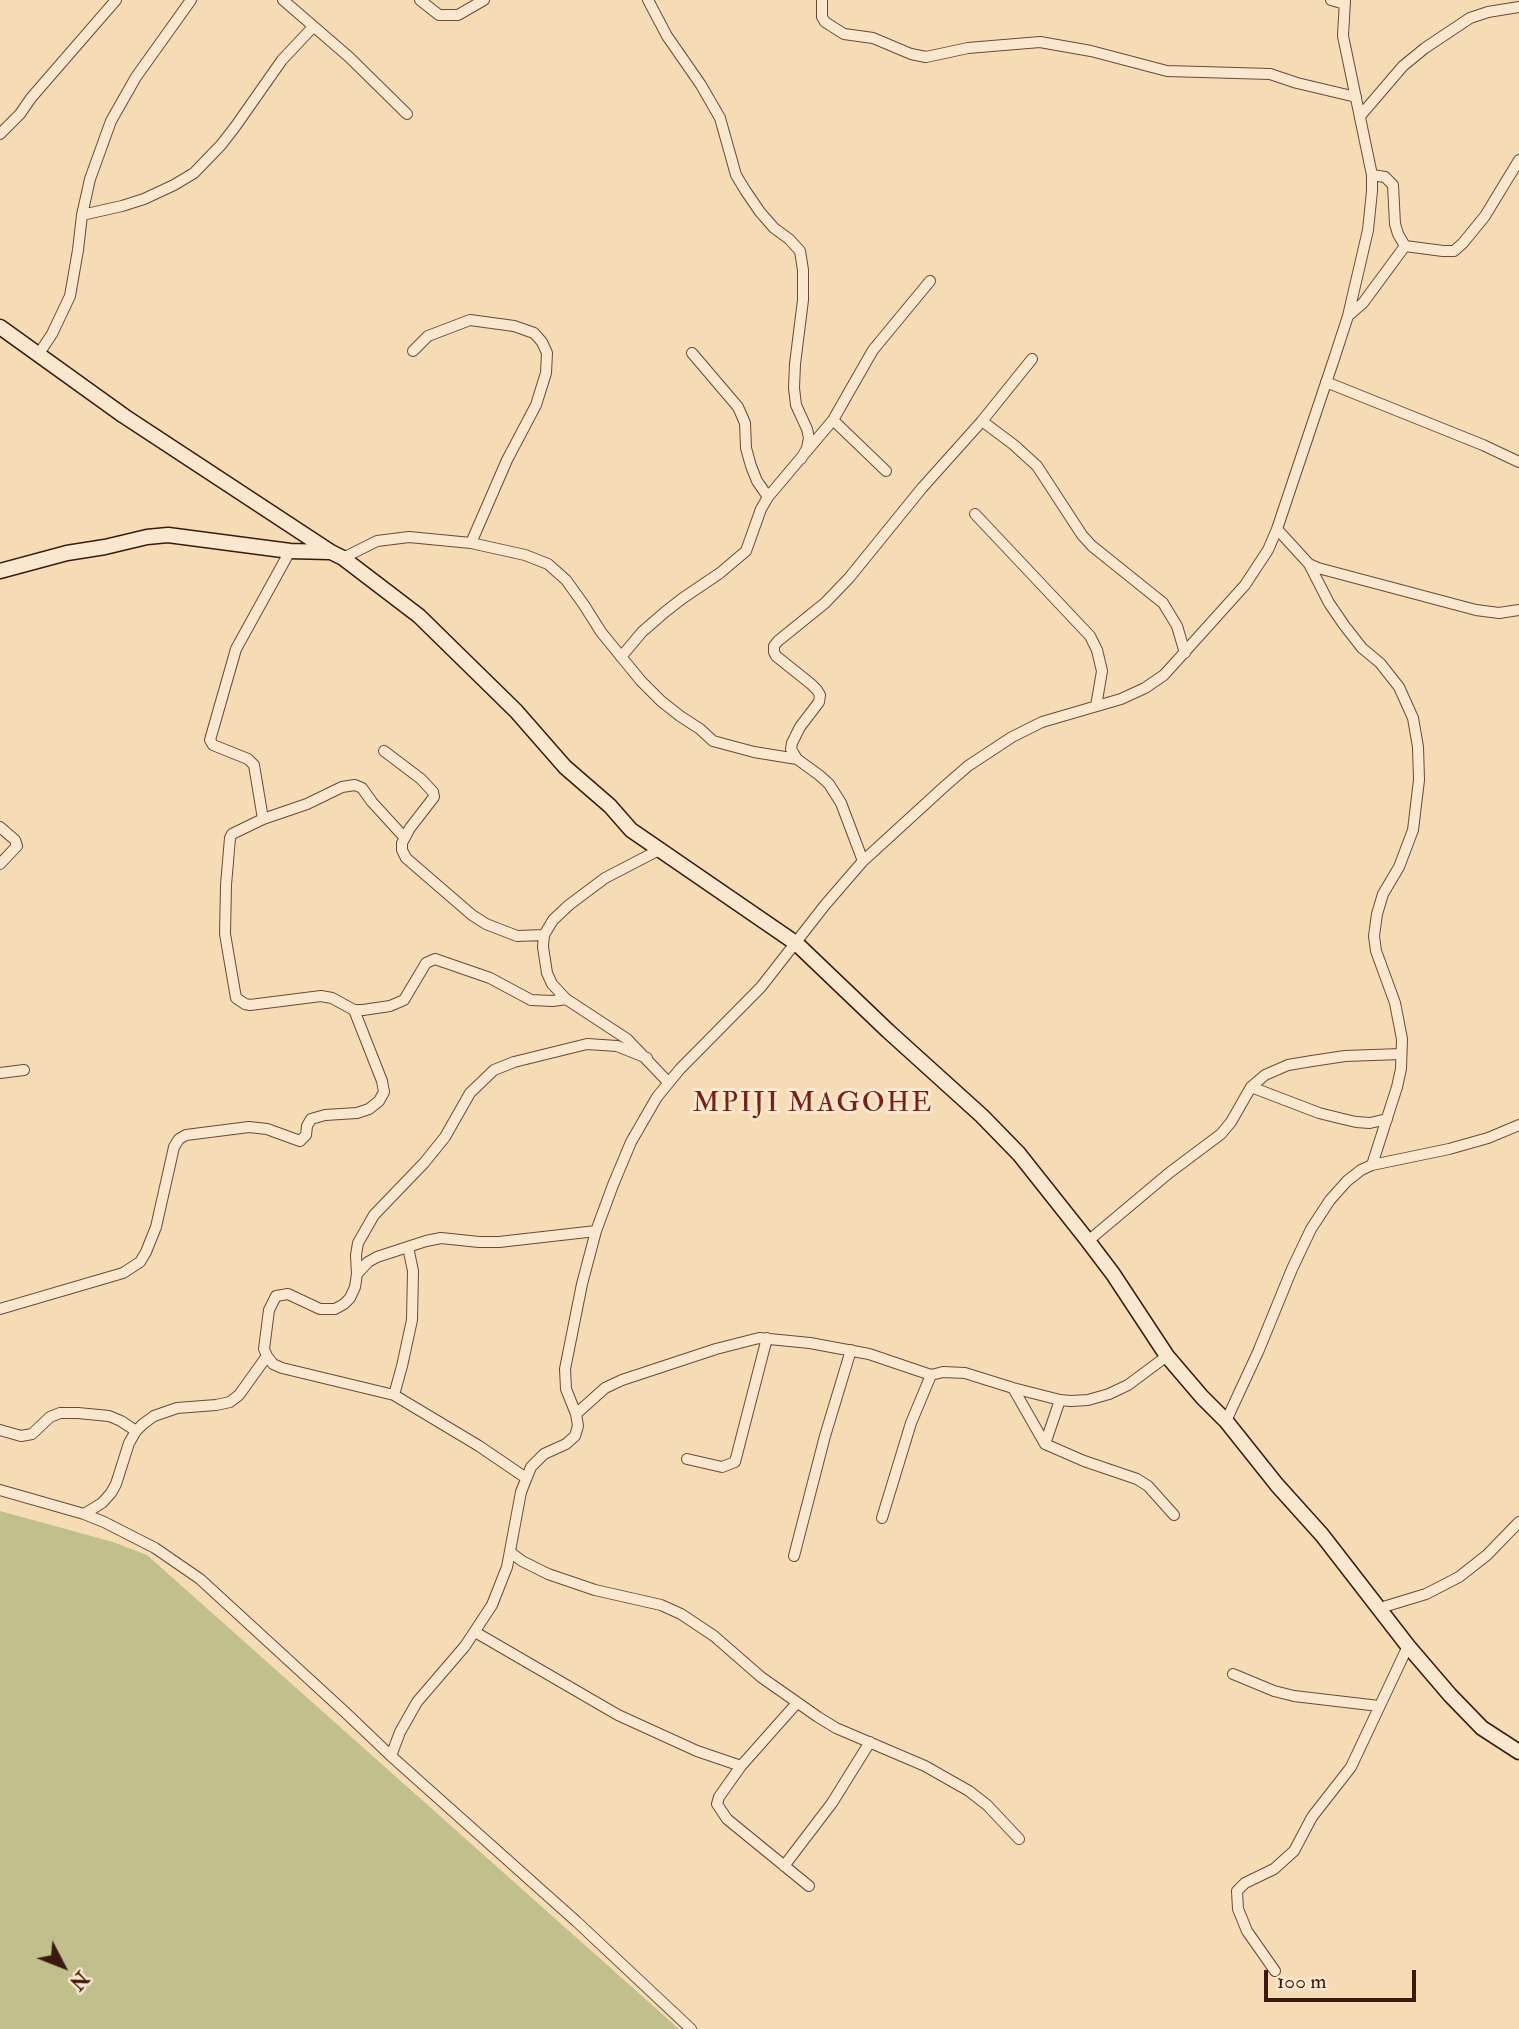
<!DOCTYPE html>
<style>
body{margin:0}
#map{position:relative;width:1519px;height:2029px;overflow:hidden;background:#f6dcb5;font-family:"IM FELL Double Pica",serif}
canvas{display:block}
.north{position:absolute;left:28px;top:1931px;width:70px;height:70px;-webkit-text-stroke:5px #f9e8cf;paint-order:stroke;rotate:132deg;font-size:19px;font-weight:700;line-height:28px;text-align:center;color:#3a1a0e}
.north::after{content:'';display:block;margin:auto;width:24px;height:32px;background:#3a1a0e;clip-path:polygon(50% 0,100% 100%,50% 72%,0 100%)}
.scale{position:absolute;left:1264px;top:1970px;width:152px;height:32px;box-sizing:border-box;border:4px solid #3a1a0e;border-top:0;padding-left:9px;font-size:21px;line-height:24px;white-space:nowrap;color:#3a1a0e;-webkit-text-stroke:5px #f9e8cf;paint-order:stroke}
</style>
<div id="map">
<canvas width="1519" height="2029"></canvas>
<div class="north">N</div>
<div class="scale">100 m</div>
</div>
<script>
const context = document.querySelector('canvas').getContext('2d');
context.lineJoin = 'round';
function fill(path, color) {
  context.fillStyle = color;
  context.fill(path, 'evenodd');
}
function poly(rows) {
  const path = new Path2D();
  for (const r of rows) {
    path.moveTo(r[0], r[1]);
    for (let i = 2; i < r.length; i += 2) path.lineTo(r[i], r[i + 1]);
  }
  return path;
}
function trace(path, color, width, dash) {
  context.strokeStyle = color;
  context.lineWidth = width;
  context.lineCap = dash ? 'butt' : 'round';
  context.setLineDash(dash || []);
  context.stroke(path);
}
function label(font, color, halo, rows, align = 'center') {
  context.font = font + ' "IM FELL Double Pica",serif';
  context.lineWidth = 6;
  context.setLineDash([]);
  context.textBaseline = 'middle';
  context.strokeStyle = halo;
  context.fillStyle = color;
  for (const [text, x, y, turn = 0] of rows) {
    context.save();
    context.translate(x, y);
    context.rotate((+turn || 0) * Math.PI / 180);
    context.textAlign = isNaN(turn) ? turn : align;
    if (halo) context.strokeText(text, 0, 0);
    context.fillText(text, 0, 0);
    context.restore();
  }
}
fill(poly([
 [0,1511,113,1542,147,1555,679,2029,0,2029]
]), '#c1bf8b');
const street = poly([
 [283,0,349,57,407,114],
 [420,0,439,15,458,15,484,0],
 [648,0,667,36,701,85,720,118,736,175,745,190,760,212,774,228,789,239,800,251,803,270,803,300,795,364,794,388,796,405,807,429,809,438,807,448,801,459],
 [822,0,822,17,825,22,844,34,873,38,911,54,926,57,968,48,1040,42,1091,51,1167,71,1270,74,1297,83,1356,97],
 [1331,0,1345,4],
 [1361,115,1403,66,1425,48,1470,18,1488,12,1519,7],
 [0,134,20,114,31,98,116,0],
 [1372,175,1385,177,1393,185,1395,224,1398,234,1405,246],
 [82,215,122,206,144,199,174,185,194,173,221,145,235,127,282,60,313,27],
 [1348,316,1363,303,1405,246,1443,251,1454,251,1463,243,1485,216,1519,160],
 [413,351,428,336,470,320,514,326,534,333,542,342,547,353,546,373,536,405,507,460,471,543],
 [692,353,738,407,745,423,746,448,751,466,757,481,768,497],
 [38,355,52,334,70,296,78,250,82,215,90,179,111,121,136,77,191,0],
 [1326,382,1483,445,1519,462],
 [833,420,886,471],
 [982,421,1014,445,1037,466,1082,535,1092,546,1163,603,1177,626,1185,653],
 [975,514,1090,636,1097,650,1102,671,1096,706],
 [1277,529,1309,564,1318,568,1476,610,1499,613,1519,610],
 [343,558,377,541,409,537,471,543,525,555,548,564,566,580,584,605,601,632,641,681,661,701,680,716,700,729,713,741,754,752,797,759,819,775,829,784,841,803,863,861],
 [1309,564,1329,603,1344,625,1362,648,1380,663,1399,687,1413,718,1418,747,1419,780,1413,830,1399,867,1383,894,1377,914,1374,936,1376,951,1395,1003,1402,1039,1401,1069,1397,1087,1372,1165],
 [621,657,642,632,665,612,683,598,720,573,746,551,761,509,768,497,833,420,873,350,930,281],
 [384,751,421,779,433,792,434,797,410,828,402,843,402,850,406,858,472,915,486,924,517,936,544,935],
 [797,759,791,749,792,743,800,727,819,702,820,695,817,690,811,684,776,656,774,652,774,646,778,641,825,603,849,578,922,488,982,421,1032,359],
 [263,819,254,765,248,759,213,745,210,740,236,649,290,551],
 [0,827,15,840,17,846,0,864],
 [404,837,372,802,362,788,355,785,342,787,307,804,263,819,232,834,230,838,226,885,225,934,236,998,245,1004,250,1005,321,996,332,998,354,1010,363,1010,390,1006,404,1000,426,963,435,959,490,978,531,1000,553,1001,566,999],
 [659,850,605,878,569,905,553,920,544,935,543,947,547,973,552,984,566,999,627,1039,668,1082],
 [0,1073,24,1070],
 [1251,1087,1319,1113,1339,1118,1356,1122,1370,1123,1387,1119],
 [1088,1241,1169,1173,1221,1134,1231,1122,1251,1087,1265,1075,1288,1065,1312,1061,1345,1056,1401,1054],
 [357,1274,356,1255,358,1243,374,1215,424,1163,445,1137,470,1093,494,1070,514,1062,587,1044,617,1046,647,1058],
 [0,1309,123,1273,140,1262,146,1252,156,1227,174,1147,179,1139,186,1135,249,1127,267,1129,300,1141,306,1135,307,1126,311,1119,325,1115,357,1113,369,1109,379,1101,384,1092,382,1081,354,1010],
 [1013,1388,1045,1444,1084,1461,1137,1479,1148,1486,1174,1515],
 [394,1395,402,1366,412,1320,413,1271,408,1247],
 [576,1414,605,1388,622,1380,716,1349,759,1338,810,1343,869,1354,931,1375,943,1372,965,1373,1013,1388,1060,1400,1071,1401,1088,1400,1109,1394,1128,1385,1167,1356],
 [1226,1421,1258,1352,1292,1269,1311,1229,1330,1200,1347,1181,1361,1170,1372,1165,1449,1149,1488,1138,1519,1125],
 [0,1430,21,1436,32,1434,50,1417,60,1413,78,1413,109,1416,121,1421,136,1431],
 [1045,1444,1060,1400],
 [687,1459,722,1467,735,1462,767,1338],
 [526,1478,479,1446,394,1395,282,1368,273,1364,267,1356,264,1349,269,1310,276,1296,288,1294,320,1309,335,1309,344,1304,350,1298,355,1287,357,1274,368,1262,377,1257,426,1241,441,1238,479,1242,499,1242,596,1231],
 [0,1490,84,1514,104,1522,155,1548,200,1579,346,1713,391,1756,577,1922,691,2029],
 [84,1514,102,1503,111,1493,116,1484,129,1443,136,1431,143,1424,154,1416,177,1408,216,1405,230,1402,239,1395,267,1356],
 [882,1518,911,1423,931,1375],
 [510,1552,522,1561,548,1574,595,1590,661,1605,681,1614,714,1636,761,1677,818,1717,836,1728,925,1766,969,1791,987,1805,1019,1839],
 [794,1556,825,1436,851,1350],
 [1380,1608,1426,1594,1459,1577,1487,1555,1519,1522],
 [475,1632,618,1715,697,1751,741,1766],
 [1233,1674,1274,1691,1294,1696,1379,1706],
 [796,1704,741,1766,719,1797,717,1804,727,1819,809,1886],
 [391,1756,400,1732,417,1702,465,1646,492,1605,507,1567,521,1492,531,1467,544,1454,566,1444,575,1436,578,1426,576,1414,566,1389,565,1369,582,1284,596,1231,613,1185,631,1142,657,1097,680,1069,761,987,825,905,863,861,945,786,968,766,1012,737,1042,722,1121,699,1145,688,1164,675,1245,585,1268,550,1277,529,1334,359,1348,316,1368,230,1372,191,1372,175,1343,36,1345,0],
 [784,1866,832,1803,870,1742],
 [1275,1971,1247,1931,1238,1909,1237,1891,1245,1883,1274,1869,1294,1851,1312,1817,1351,1767,1408,1646]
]);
const secondary = poly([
 [0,327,124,416,331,552,343,558,419,616,516,711,565,767,610,806,631,830,797,944,888,1031,982,1116,1019,1154,1088,1241,1113,1274,1167,1356,1202,1397,1226,1421,1277,1485,1322,1535,1408,1646,1450,1695,1482,1728,1519,1752],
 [0,571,67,553,105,547,147,537,168,535,290,551,329,552]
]);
trace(street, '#694a38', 12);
trace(secondary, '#3a1a0e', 17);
trace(street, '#f9e8cf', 10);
trace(secondary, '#f9e8cf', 14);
context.letterSpacing = '2px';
label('28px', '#7a1f14', '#f9e8cf', [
 ["MPIJI MAGOHE",813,1105]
]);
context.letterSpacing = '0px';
</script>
